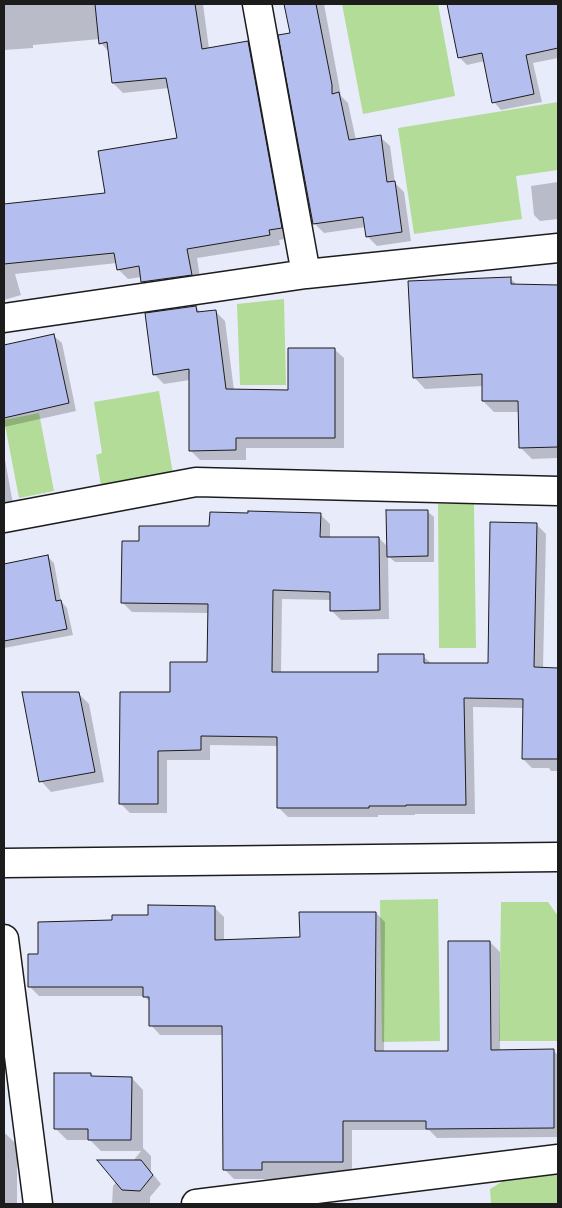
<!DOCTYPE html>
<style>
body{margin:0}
#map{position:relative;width:562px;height:1208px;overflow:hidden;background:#e8ecfa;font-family:"Comic Neue",sans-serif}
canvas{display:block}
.frame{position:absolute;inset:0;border:5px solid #1c1c1c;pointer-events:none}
</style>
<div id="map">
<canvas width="562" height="1208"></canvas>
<div class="frame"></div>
</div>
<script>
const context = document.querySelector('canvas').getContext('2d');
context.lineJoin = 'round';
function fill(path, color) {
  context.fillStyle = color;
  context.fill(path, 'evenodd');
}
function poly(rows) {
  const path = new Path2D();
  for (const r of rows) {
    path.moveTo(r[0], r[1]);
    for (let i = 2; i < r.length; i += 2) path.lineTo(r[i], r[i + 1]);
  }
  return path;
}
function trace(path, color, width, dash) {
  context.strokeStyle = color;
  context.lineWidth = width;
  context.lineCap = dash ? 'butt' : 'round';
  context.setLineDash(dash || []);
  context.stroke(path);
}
fill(poly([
 [342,4,438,4,455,96,363,114],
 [558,102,558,170,516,176,522,219,414,234,398,128],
 [284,299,286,385,240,385,237,304],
 [159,391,173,474,101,486,96,455,102,453,94,402],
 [39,413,54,491,19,498,4,420],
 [438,504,474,504,476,648,439,648],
 [438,899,440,1041,382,1042,380,900],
 [501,902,548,902,558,916,558,1041,499,1041],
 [558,1171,558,1204,491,1204,490,1189,516,1173]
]), '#b3dc98');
fill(poly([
 [4,4,203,4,209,49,247,42,257,52,291,238,279,240,280,245,197,258,201,284,152,292,142,282,142,277,128,279,118,269,117,263,15,274,21,295,4,300,4,205,106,194,178,140,169,88,123,93,113,83,109,52,101,43,100,39,33,45,33,48,4,50],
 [285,4,324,4,341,96,348,103,356,140,380,137,390,146,395,183,404,192,411,241,377,246,367,236,366,227,324,233,314,223,291,34],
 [448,4,558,4,558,58,533,63,542,102,501,110,494,102,485,61,467,65,459,57],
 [558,182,558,219,540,221,534,215,531,186],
 [510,278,518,286,558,286,558,458,532,459,520,447,520,412,494,412,483,401,483,386,425,389,414,377],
 [196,307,201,313,215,311,225,321,234,390,289,391,334,349,344,358,344,448,246,448,246,460,200,460,191,451,190,380,164,384,154,374],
 [54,336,62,343,76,411,4,427,4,346],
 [4,454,13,504,4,505],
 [427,511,434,517,434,562,395,562,388,556,389,619,341,620,331,610,331,600,282,599,281,673,380,673,423,656,432,664,489,664,536,524,546,534,543,669,558,669,558,771,551,771,549,768,532,768,523,759,524,708,473,707,475,814,415,814,415,815,378,815,378,817,288,817,278,807,278,746,210,745,210,760,167,760,167,813,130,813,120,803,171,694,208,663,209,613,132,612,123,603,140,542,210,527,320,514,330,524,330,538,379,538,389,548],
 [48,557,54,563,61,601,67,608,73,635,4,648,4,565],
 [79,694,89,704,104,782,51,792,41,781],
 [214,907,224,917,224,941,301,938,376,913,385,922,384,1052,450,1052,490,942,500,952,500,1051,553,1050,558,1055,558,1137,437,1138,429,1130,352,1130,352,1179,234,1179,224,1169,223,1035,160,1035,151,1025,151,1003,144,996,39,996,29,986,40,956,113,921],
 [91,1074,94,1078,132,1078,143,1090,143,1148,151,1156,151,1172,161,1184,150,1197,150,1204,112,1204,113,1186,141,1151,101,1151,90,1140,67,1140,55,1128],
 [4,1134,6,1134,17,1145,17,1204,4,1204]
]), '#0003');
const building = poly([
 [95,4,195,4,202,49,248,41,282,228,269,230,270,235,187,249,192,275,141,282,139,266,117,270,114,253,4,264,4,204,105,193,98,151,177,138,166,78,112,83,107,42,99,44,95,4],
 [284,4,316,4,332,85,332,94,339,92,349,140,381,135,387,182,395,181,402,232,366,237,363,217,313,224,278,35,290,33,284,4],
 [447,4,558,4,558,48,526,55,534,94,492,103,482,53,458,58,447,4],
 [511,277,511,284,558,285,558,447,519,448,518,401,482,401,482,374,413,378,408,281,511,277],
 [196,306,197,312,216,310,226,389,288,390,288,348,335,348,335,438,236,438,236,450,189,451,189,369,153,375,145,313,196,306],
 [54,334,69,403,4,418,4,345,54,334],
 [386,510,428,510,428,556,387,557,386,510],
 [248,511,321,513,320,537,379,537,380,610,330,611,330,592,273,590,272,672,378,672,378,654,424,654,424,663,488,663,490,522,537,523,534,667,558,668,558,759,522,759,523,699,464,698,466,805,406,805,406,806,369,806,369,808,277,808,277,737,201,736,201,750,158,751,158,804,119,804,120,692,170,692,170,662,207,662,208,604,121,603,122,541,139,541,139,526,209,526,210,512,248,513,248,511],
 [48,555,56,601,61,600,67,629,4,641,4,564,48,555],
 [22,692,79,692,95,772,39,782,22,692],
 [148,905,215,906,215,940,300,937,299,912,376,912,375,1051,448,1051,448,941,490,941,491,1050,554,1049,554,1128,426,1129,426,1121,343,1121,343,1162,262,1162,262,1170,223,1170,222,1026,149,1026,149,997,143,997,143,987,28,987,28,954,38,954,38,922,112,920,112,915,148,915,148,905],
 [54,1073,91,1073,91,1076,132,1077,131,1140,88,1140,88,1129,54,1129,54,1073],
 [97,1160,141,1160,153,1175,140,1191,122,1190,97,1160]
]);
fill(building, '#b4bfef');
trace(building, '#1c1c1c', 1);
const street = poly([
 [257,4,306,274],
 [4,318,306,274,558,248],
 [4,518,196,482,558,491],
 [4,863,558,857],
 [4,939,38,1204],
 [196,1204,558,1159]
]);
trace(street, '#1c1c1c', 31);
trace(street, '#fff', 28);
</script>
